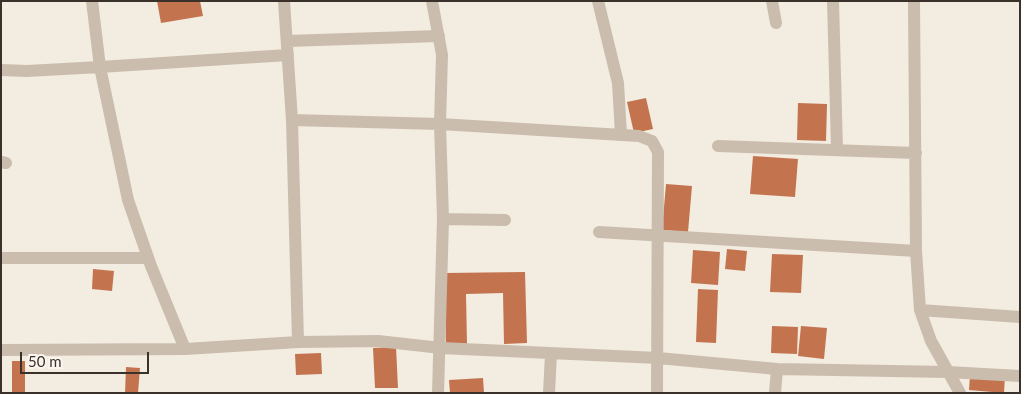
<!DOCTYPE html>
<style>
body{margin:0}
#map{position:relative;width:1021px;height:394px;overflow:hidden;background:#f3ece1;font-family:Lato,sans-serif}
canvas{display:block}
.frame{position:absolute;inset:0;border:2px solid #3a312b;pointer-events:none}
.scale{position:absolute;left:20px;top:352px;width:129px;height:22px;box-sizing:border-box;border:2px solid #3a312b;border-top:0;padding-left:6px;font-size:15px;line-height:18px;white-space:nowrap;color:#3a312b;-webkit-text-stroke:4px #faf5ee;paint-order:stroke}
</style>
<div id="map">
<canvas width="1021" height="394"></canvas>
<div class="frame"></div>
<div class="scale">50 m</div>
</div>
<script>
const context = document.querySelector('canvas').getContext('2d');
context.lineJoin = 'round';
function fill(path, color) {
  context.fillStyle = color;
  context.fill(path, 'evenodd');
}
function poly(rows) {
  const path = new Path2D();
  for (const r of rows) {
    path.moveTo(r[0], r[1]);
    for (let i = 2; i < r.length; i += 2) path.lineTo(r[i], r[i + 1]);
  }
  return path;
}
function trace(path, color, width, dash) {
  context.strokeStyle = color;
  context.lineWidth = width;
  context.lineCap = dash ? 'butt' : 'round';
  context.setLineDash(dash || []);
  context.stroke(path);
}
fill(poly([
 [157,1,200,1,203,16,161,23],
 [646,98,653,129,634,133,627,102],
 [798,103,827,104,826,141,797,140],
 [753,156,798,159,795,197,750,194],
 [666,184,692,186,688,232,662,230],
 [727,249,747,251,745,271,725,269],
 [693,250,720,252,718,285,691,283],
 [772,254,803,255,801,293,770,292],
 [93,269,114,271,112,291,92,289],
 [525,272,527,343,504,344,503,293,466,294,467,344,446,344,445,273],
 [698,289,718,290,716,343,696,342],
 [772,326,798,327,797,354,771,353],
 [801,326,827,328,824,359,798,356],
 [396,347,398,388,375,388,373,348],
 [321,353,322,374,296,375,295,354],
 [12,361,25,361,25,393,12,393],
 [126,367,140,368,138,393,125,393],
 [970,375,1005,376,1004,393,969,390],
 [483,378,484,393,450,393,449,380]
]), '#c3744f');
trace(poly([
 [92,1,100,67,128,200,151,266,185,349,298,342,378,341,441,348,658,358,777,369,948,372,1020,376],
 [284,1,292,120,298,342],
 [432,1,442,55,440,124,443,219,438,393],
 [598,1,618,83,621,135],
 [772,1,776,23],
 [833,1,837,149],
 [914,1,916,251,920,310,931,341,960,393],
 [287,41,439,36],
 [1,70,27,71,100,67,288,55],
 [292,120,440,124,639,136,652,141,658,152,657,393],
 [718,146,916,153],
 [1,162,6,163],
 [443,219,505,220],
 [599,232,916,251],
 [1,258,148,258],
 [920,310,1020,317],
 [1,350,185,349],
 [549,393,551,354],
 [775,393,777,369]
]), '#cbbdad', 12);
</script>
